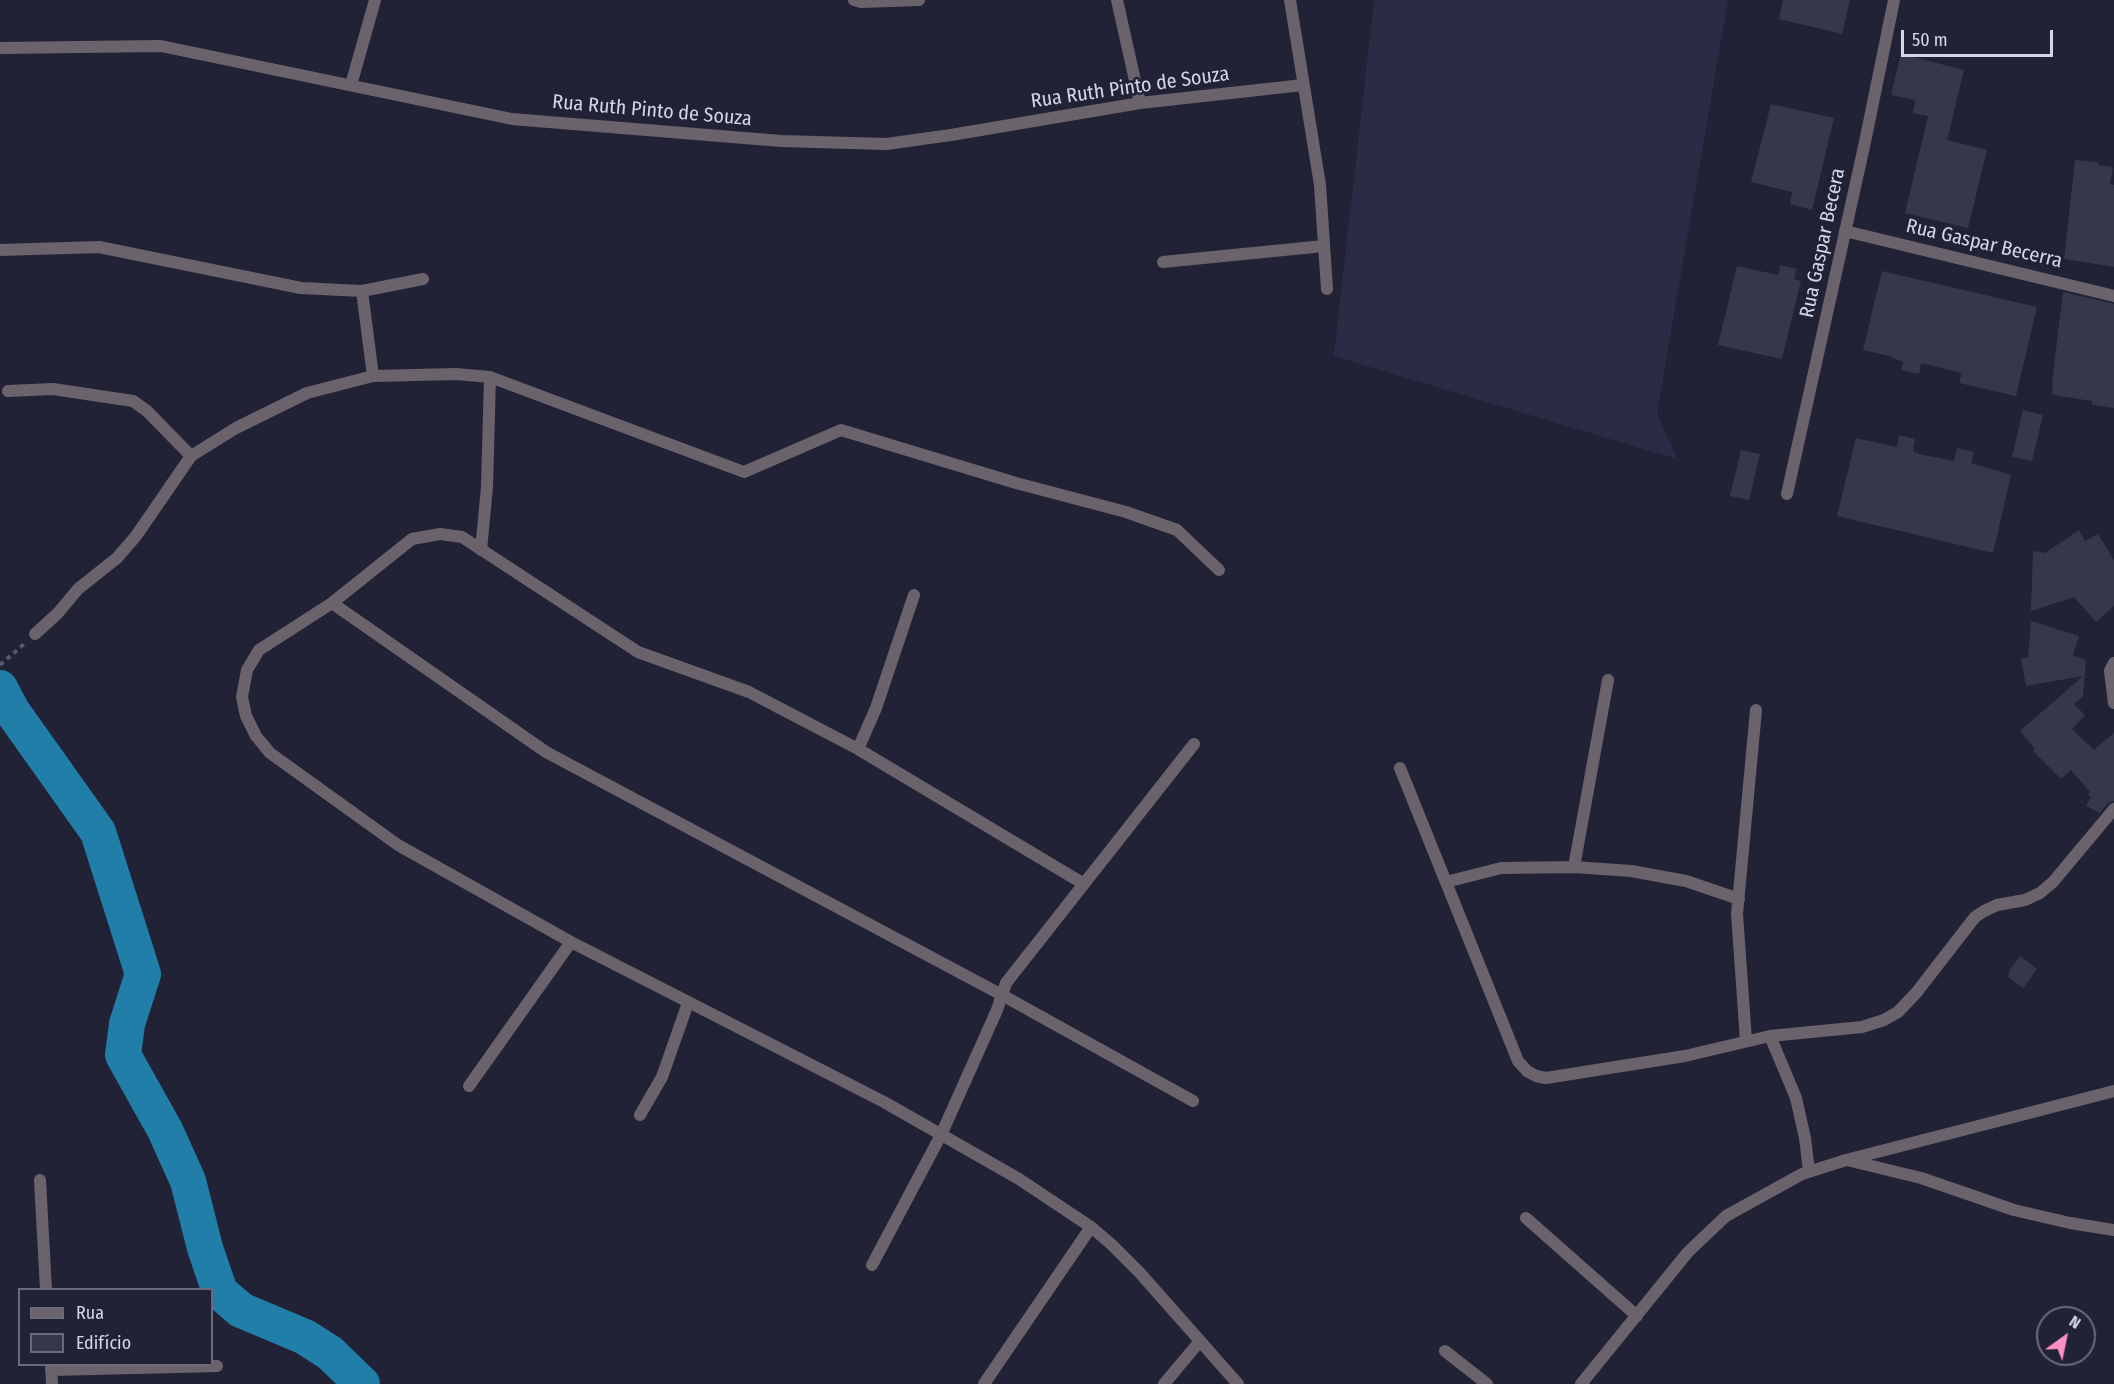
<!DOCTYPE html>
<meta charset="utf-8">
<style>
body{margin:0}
#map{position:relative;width:2114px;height:1384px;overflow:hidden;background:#222237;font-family:"Fira Sans Condensed",sans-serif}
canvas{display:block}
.legend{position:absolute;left:18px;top:1288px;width:195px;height:78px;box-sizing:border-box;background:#222237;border:2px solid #6a6a7c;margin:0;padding:8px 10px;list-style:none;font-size:18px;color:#d5d6e4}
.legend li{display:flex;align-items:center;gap:12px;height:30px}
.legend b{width:30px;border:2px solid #6a6a7c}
.north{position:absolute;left:2036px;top:1306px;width:60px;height:60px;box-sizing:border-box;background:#222237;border:2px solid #6a6a7c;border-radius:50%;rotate:33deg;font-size:16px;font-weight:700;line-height:24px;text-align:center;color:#d5d6e4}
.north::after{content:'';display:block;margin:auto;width:21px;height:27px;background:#fc8fc3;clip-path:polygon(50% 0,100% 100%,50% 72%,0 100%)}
.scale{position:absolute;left:1901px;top:30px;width:152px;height:27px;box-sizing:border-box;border:3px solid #d5d6e4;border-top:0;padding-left:8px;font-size:18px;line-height:21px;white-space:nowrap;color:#d5d6e4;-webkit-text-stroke:4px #222237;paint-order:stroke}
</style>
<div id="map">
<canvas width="2114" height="1384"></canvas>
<ul class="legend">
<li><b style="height:8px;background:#6b636c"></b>Rua</li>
<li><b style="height:16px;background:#36364c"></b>Edifício</li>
</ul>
<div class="north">N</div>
<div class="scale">50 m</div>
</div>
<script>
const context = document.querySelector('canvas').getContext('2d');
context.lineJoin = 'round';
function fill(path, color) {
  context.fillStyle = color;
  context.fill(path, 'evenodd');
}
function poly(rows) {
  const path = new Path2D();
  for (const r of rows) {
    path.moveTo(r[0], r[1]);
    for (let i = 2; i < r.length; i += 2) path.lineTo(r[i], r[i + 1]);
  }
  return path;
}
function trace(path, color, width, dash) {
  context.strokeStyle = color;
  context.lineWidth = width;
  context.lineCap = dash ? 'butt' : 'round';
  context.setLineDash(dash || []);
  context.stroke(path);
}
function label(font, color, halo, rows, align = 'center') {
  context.font = font + ' "Fira Sans Condensed",sans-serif';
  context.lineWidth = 5;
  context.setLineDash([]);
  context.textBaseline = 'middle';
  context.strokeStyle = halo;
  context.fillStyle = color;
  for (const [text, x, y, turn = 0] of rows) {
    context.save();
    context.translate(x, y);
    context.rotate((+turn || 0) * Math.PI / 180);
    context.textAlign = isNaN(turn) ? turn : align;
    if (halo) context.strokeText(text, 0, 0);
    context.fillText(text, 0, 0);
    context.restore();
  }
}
fill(poly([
 [1374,0,1728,0,1657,413,1677,459,1334,356]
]), '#2b2b46');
trace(poly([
 [0,688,12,711,98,832,143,974,127,1024,123,1055,165,1130,188,1181,205,1248,220,1292,241,1310,305,1337,330,1353,362,1384]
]), '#207ea8', 36);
fill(poly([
 [1783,0,1850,0,1842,34,1779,19],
 [1901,54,1964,70,1947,140,1987,150,1968,228,1905,213,1928,116,1913,113,1915,100,1891,95],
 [1771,104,1834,118,1812,210,1790,204,1792,192,1751,182],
 [2075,160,2098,162,2098,165,2113,167,2110,184,2114,185,2114,267,2064,259],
 [1780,265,1797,269,1794,279,1801,281,1782,359,1718,345,1737,266,1778,275],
 [1882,271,2037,307,2016,396,1959,383,1962,373,1921,363,1919,374,1901,370,1903,362,1889,356,1863,350],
 [2063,292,2114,304,2114,408,2092,405,2092,401,2052,395,2053,383,2052,383],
 [2023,410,2043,415,2032,461,2012,457],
 [1899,435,1915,439,1913,451,1919,454,1954,461,1957,448,1974,452,1971,463,2011,475,1993,553,1837,516,1856,438,1897,447],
 [1741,450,1760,454,1749,500,1730,496],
 [2079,530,2085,541,2098,534,2114,560,2114,606,2096,622,2074,597,2031,611,2033,551,2045,553],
 [2031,621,2079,636,2073,655,2086,660,2083,696,2074,704,2085,715,2072,729,2094,750,2114,733,2114,801,2108,803,2100,813,2086,806,2091,797,2088,794,2090,792,2071,770,2061,779,2033,751,2035,749,2020,731,2083,676,2026,686,2021,658,2028,658],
 [2020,956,2037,969,2023,988,2008,977,2010,969]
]), '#36364c');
trace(poly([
 [0,665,24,644]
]), '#59596c', 4, [4.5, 4.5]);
trace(poly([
 [854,0,861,2,919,0],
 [1117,0,1140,103],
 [1290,0,1320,185,1327,289],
 [0,48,161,46,512,119,781,141,886,144,951,135,1140,103,1303,85],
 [351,85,375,0],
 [1845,231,2114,296],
 [0,250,99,247,301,288,362,291,423,279],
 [1163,262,1324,246],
 [362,291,373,376],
 [8,391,53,389,133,401,147,411,191,456],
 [1787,494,1865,142,1894,0],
 [481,550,487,487,490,377],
 [332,603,546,752,1002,995,1193,1101],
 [35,634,58,613,78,589,117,558,136,536,191,456,236,428,307,393,373,376,456,374,490,377,744,472,841,430,1016,483,1126,512,1177,530,1219,570],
 [2114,663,2110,671,2114,703],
 [858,749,876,708,914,595],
 [1400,768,1518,1061,1527,1071,1536,1076,1546,1078,1685,1056,1770,1036,1862,1027,1884,1020,1898,1012,1916,993,1975,917,1984,911,1997,905,2025,900,2040,893,2053,882,2114,809],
 [1574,867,1608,680],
 [1446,882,1501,868,1574,867,1631,871,1686,881,1739,899],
 [1084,884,858,749,749,692,638,652,462,537,440,534,412,539,332,603,259,650,247,670,242,697,246,716,256,736,270,753,398,845,571,942,884,1102,1019,1179,1091,1227,1111,1244,1140,1273,1238,1384],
 [1770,1036,1796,1098,1805,1138,1809,1171],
 [1746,1041,1737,914,1756,710],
 [469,1086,571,942],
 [640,1115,662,1077,688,1003],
 [1847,1160,1921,1178,2014,1210,2070,1223,2114,1230],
 [40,1180,46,1290],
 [1526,1218,1637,1316],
 [872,1265,941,1135,997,1010,1006,983,1194,744],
 [1445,1351,1487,1384],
 [51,1364,52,1384],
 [51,1370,217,1366],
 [984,1384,1091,1227],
 [1164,1384,1200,1341],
 [1581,1384,1688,1252,1726,1216,1802,1174,1846,1160,2114,1091]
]), '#6b636c', 12);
label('20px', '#d5d6e4', '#222237', [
 ["Rua Ruth Pinto de Souza",1130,88,-8],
 ["Rua Ruth Pinto de Souza",652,111,5],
 ["Rua Gaspar Becera",1823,243,-78],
 ["Rua Gaspar Becerra",1984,244,13]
]);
</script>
